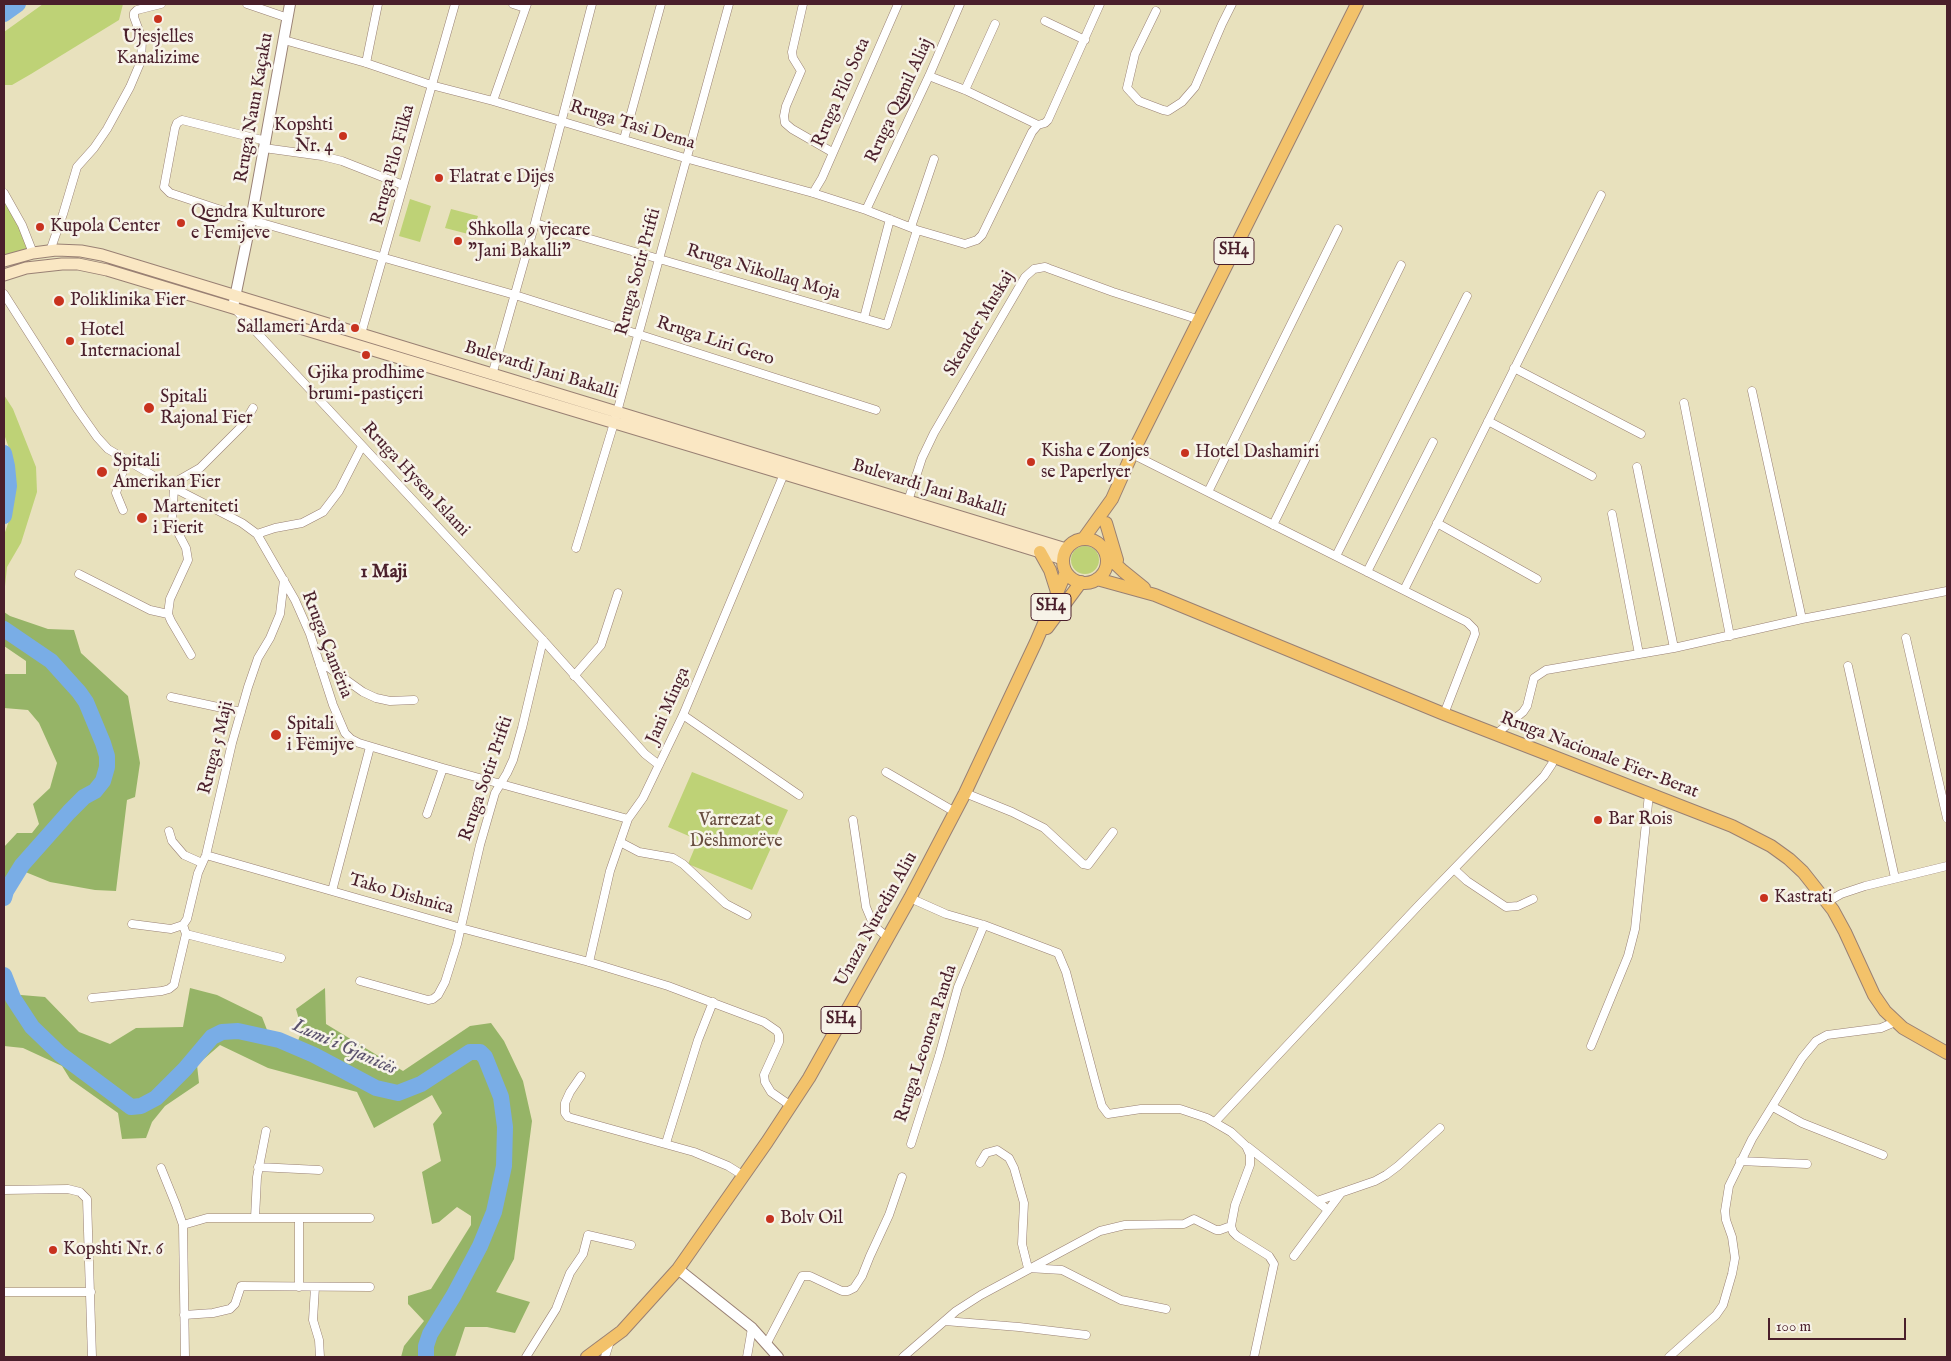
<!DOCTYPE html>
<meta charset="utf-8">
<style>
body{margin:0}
#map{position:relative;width:1951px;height:1361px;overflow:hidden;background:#e8e1bd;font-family:"IM FELL English",serif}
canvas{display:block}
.frame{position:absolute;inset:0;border:5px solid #4a1f2b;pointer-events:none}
.scale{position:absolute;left:1768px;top:1318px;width:138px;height:22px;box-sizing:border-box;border:2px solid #4a1f2b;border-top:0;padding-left:6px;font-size:15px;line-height:18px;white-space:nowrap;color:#4a1f2b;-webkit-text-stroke:4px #f7f3e8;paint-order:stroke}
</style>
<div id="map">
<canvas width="1951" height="1361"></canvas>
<div class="frame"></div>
<div class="scale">100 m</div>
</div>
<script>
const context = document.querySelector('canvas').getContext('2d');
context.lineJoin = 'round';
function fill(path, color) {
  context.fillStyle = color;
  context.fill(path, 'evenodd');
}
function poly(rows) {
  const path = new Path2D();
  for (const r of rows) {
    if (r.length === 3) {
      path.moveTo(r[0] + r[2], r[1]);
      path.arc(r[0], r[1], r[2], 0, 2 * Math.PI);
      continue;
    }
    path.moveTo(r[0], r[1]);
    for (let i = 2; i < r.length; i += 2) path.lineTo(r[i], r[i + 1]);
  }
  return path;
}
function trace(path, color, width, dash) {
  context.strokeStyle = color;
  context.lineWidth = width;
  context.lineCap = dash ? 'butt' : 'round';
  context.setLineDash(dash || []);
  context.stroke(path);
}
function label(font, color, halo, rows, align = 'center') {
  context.font = font + ' "IM FELL English",serif';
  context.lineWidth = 5;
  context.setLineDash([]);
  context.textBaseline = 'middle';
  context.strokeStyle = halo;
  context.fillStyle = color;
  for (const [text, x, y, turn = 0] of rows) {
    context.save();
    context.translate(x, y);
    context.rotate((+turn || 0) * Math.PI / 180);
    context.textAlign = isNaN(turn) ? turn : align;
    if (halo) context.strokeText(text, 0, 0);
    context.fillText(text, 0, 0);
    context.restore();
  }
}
fill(poly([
 [43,4,123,4,119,20,31,74,12,85,4,85,4,32],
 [410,199,431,206,420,242,399,236],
 [4,200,20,226,30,251,4,259],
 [451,209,478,216,472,235,445,228],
 [4,395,13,409,36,467,37,492,21,543,7,567,4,596,4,535,12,512,15,482,11,454,4,434],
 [1085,560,14],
 [692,772,788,810,752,890,688,864,698,840,668,827]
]), '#bed276');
fill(poly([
 [4,612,10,616,48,629,74,630,81,653,128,696,140,763,135,797,127,800,116,891,95,890,50,882,18,869,4,893,4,847,17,833,32,833,39,824,33,804,50,788,57,763,39,723,28,710,4,708,4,674,26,674,26,661,4,646],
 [4,978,9,994,45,997,79,1032,110,1044,136,1028,183,1027,190,988,217,995,262,1017,271,1040,295,1049,302,1030,296,1009,325,988,326,1024,403,1071,470,1026,491,1023,504,1041,523,1081,532,1121,514,1259,496,1292,530,1302,515,1333,487,1327,465,1327,455,1357,401,1357,404,1346,424,1321,408,1304,408,1296,431,1289,471,1225,471,1216,457,1207,439,1222,432,1224,422,1172,441,1161,433,1124,442,1113,432,1095,374,1128,357,1092,268,1068,220,1045,197,1065,199,1083,165,1106,152,1122,146,1138,122,1139,118,1113,70,1079,62,1066,23,1048,4,1046]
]), '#96b467');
trace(poly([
 [4,14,18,4],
 [4,453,7,466,9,486,4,516],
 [4,629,51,661,79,692,86,702,103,743,107,756,107,767,103,781,95,791,84,797,69,812,22,865,6,891,4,898],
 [4,975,13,998,32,1027,60,1054,131,1107,141,1106,156,1098,185,1069,212,1037,222,1032,238,1031,279,1040,314,1055,376,1088,398,1093,421,1084,470,1052,480,1052,485,1057,501,1097,505,1127,504,1166,494,1212,480,1246,454,1295,430,1334,426,1346,426,1357]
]), '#79ade6', 16);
const minor = poly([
 [247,4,288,18],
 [513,4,525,8],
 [803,4,792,52,793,58,801,71,786,106,784,116,785,123,792,129,832,152],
 [1156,11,1135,54,1127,88,1139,101,1163,110,1168,111,1182,102,1195,87,1222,24,1232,4],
 [1045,21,1085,40],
 [284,40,366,63,431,85,493,101,685,158,813,193,866,210,917,230,965,244,977,240,982,235,1032,132,1038,125,1045,123,1048,120,1100,4],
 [366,63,378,4],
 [929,76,965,90,1038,125],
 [965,90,995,24],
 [493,101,527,4],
 [624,139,661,4],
 [266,141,182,120,177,123,175,128,164,187,170,193,251,220,515,295,876,410],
 [264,148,322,156,342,161,403,185],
 [4,193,22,225,33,253],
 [813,193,822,178,898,4],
 [866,210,929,76,960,4],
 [535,223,887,325,917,230],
 [911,227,934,159],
 [50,251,63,214,77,167,94,148,107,129,130,87,141,61,142,39,134,17,134,13,137,10,161,4],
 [4,294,78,410,97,437,108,449,174,488,242,523,257,534,295,600,310,634,333,705,345,733,351,739,359,743,443,768,628,819],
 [236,310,543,640,645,754,659,765],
 [864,318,890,219],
 [361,334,455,4],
 [1514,368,1641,434],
 [492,375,535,223,592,4],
 [1752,391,1802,619],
 [1684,403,1730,636],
 [1488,421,1592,476],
 [1132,454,1467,622,1474,629,1475,634,1444,714],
 [1637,467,1674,648],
 [1208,492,1338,229],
 [908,501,922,458,934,433,1025,277,1034,269,1045,267,1050,269,1113,292,1200,320],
 [123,510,116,493,126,461],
 [1612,514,1639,654],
 [1437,523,1537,579],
 [1273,525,1401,265],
 [257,534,275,528,302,523,323,512,339,491,362,446],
 [576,548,614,423,729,4],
 [1336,556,1467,296],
 [1367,572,1433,442],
 [79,574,150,610,168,614,170,599,188,560,186,548,172,521,174,488,179,480,200,468,243,425,253,408],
 [1404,590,1601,195],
 [168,614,171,621,191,655],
 [1906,638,1947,818],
 [320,665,328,667,363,692,376,698,390,701,414,700],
 [1848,666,1895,878],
 [574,676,601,645,618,593],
 [171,697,241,712],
 [683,715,799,795],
 [1496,734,1523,712,1527,706,1534,678,1546,670,1674,648,1802,619,1947,591],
 [886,772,955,812],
 [965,793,1012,812,1044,828,1083,864,1088,865,1113,832],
 [427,814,443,768],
 [853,820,866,907,874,926,887,937],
 [169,831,172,841,184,855,202,863],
 [620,842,639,852,673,858,683,864,726,904,747,915],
 [206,855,461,928,589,962,668,986,764,1022,777,1031,779,1035,779,1042,764,1075,765,1082,771,1092,791,1106],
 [1454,869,1467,881,1506,907,1518,906,1533,899],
 [332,891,370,747],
 [910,898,946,914,984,925,1058,953,1066,972,1096,1085,1102,1106,1108,1114,1141,1109,1180,1109,1207,1118,1231,1132,1246,1146,1250,1155,1250,1165,1235,1205,1231,1226,1233,1232,1237,1236,1269,1256,1274,1264,1254,1357],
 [1827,902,1841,894,1865,886,1947,866],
 [132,924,171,929,183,925],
 [186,934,281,958],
 [589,962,610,871,628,819,643,798,683,715,786,469],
 [360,981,428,1000,433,999,438,995,445,982,457,944,480,845,495,793,507,773,513,760,522,728,543,640],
 [92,998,162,991,169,989,174,985,186,934,183,925,187,919,198,873,206,855,232,743,248,687,258,658,270,638,280,614,284,580],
 [1591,1046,1628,956,1635,929,1649,794],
 [581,1076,570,1092,565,1103,565,1113,568,1117,694,1152,728,1166,744,1176],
 [1773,1107,1802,1123,1883,1155],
 [1215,1122,1419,905,1544,776,1552,764,1554,757],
 [666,1143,698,1040,713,1002],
 [911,1144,939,1056,958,987,984,925],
 [1248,1147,1328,1210],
 [1740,1161,1807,1164],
 [980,1163,986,1153,997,1150,1009,1158,1014,1168,1024,1203,1022,1244,1028,1268,1062,1270,1121,1300,1166,1309],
 [258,1167,319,1170],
 [161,1168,176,1205,183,1225,185,1357],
 [4,1190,68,1189,80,1192,87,1199,92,1357],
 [1317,1201,1375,1181,1386,1175,1398,1166,1440,1128],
 [255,1218,257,1177,266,1131],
 [183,1225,207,1218,370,1218],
 [1294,1256,1341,1193],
 [299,1287,299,1218],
 [315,1287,313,1320,319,1340,320,1357],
 [4,1292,91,1292],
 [184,1315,213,1313,230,1309,235,1304,241,1286,370,1287],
 [945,1321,1019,1327,1086,1335],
 [767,1343,802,1276,810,1276,842,1291,848,1291,854,1288,862,1276,870,1256,889,1215,902,1177],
 [526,1357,556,1309,570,1273,583,1254,588,1235,631,1245],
 [605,1357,610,1341],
 [747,1357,752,1328],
 [903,1357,956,1311,981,1295,1100,1231,1125,1225,1184,1224,1194,1219,1216,1230,1220,1230,1231,1226],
 [1669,1357,1716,1315,1723,1305,1732,1274,1735,1258,1732,1237,1726,1220,1725,1211,1729,1186,1752,1139,1802,1058,1816,1041,1827,1035,1881,1028,1895,1022]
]);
const tertiary = poly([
 [233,307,251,220,290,4],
 [678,1269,752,1328,778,1357]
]);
const secondary = poly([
 [4,261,33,253,56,250,81,251,102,255,1066,549],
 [4,275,26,268,62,264,78,264,107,270,904,510,1063,559]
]);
const primary = poly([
 [1106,523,1117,560],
 [1084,538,1112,499,1132,454,1357,4],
 [1085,561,22],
 [1040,552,1050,570,1057,592],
 [1106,555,1123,571,1144,588],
 [1097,579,1155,595,1444,714,1732,826,1771,846,1789,859,1803,872,1833,910,1845,932,1874,995,1885,1011,1903,1028,1947,1053],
 [1047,628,1081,582],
 [587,1357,622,1331,678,1269,767,1142,809,1078,910,898,965,793,1036,642,1066,572]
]);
trace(minor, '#998074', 9);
trace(tertiary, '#998074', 12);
trace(secondary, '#998074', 13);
trace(primary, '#998074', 14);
trace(minor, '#fff', 8);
trace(tertiary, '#fff', 10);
trace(secondary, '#fae7c3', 11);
trace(primary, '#f3c26a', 12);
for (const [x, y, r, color] of [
 [158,19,5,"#c8321e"],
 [343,136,5,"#c8321e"],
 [439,178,5,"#c8321e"],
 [181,223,5,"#c8321e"],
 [40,227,5,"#c8321e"],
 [458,241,5,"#c8321e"],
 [59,301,6,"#c8321e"],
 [355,328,5,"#c8321e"],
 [70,341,5,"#c8321e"],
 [366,355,5,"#c8321e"],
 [149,408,6,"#c8321e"],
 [1185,453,5,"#c8321e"],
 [1031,462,5,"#c8321e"],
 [102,472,6,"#c8321e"],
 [142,518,6,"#c8321e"],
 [276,735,6,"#c8321e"],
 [1598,820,5,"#c8321e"],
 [1764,898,5,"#c8321e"],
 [770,1219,5,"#c8321e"],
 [53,1250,5,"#c8321e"]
]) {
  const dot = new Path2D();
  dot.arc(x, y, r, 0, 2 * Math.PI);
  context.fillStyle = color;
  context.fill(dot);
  trace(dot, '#f7f3e8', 2);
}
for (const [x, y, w] of [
 [1234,251,40],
 [1051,607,40],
 [841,1020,40]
]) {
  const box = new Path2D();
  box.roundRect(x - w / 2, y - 13.5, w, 27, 4);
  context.fillStyle = '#f7f3e8';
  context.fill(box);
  trace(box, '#4a1f2b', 1);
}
label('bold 16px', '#4a1f2b', null, [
 ["SH4",1234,251],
 ["SH4",1051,607],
 ["SH4",841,1020]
]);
label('18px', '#4a1f2b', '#f7f3e8', [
 ["Ujesjelles",158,38,"center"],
 ["Kanalizime",158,59,"center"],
 ["Kopshti",333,126,"right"],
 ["Nr. 4",333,147,"right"],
 ["Flatrat e Dijes",449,178],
 ["Qendra Kulturore",191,213],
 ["e Femijeve",191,234],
 ["Kupola Center",50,227],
 ["Shkolla 9 vjecare",468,231],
 ["\"Jani Bakalli\"",468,252],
 ["Poliklinika Fier",70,301],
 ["Sallameri Arda",345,328,"right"],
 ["Hotel",80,331],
 ["Internacional",80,352],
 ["Gjika prodhime",366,374,"center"],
 ["brumi-pastiçeri",366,395,"center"],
 ["Spitali",160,398],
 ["Rajonal Fier",160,419],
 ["Kisha e Zonjes",1041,452],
 ["se Paperlyer",1041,473],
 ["Hotel Dashamiri",1195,453],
 ["Spitali",113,462],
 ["Amerikan Fier",113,483],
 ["Marteniteti",153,508],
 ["i Fierit",153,529],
 ["Spitali",287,725],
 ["i Fëmijve",287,746],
 ["Bar Rois",1608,820],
 ["Kastrati",1774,898],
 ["Bolv Oil",780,1219],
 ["Kopshti Nr. 6",63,1250]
], 'left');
label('18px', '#4a1f2b', '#f7f3e8', [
 ["Rruga Pilo Sota",842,93,-66],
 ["Rruga Qamil Aliaj",900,101,-65],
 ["Rruga Naun Kaçaku",255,108,-80],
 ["Rruga Tasi Dema",632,126,17],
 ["Rruga Pilo Filka",394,165,-75],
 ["Rruga Sotir Prifti",639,272,-75],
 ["Rruga Nikollaq Moja",763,273,16],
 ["Skender Muskaj",980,324,-59],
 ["Rruga Liri Gero",715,342,18],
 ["Bulevardi Jani Bakalli",541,371,17],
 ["Rruga Hysen Islami",415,480,47],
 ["Bulevardi Jani Bakalli",929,489,17],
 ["Rruga Çamëria",326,645,69],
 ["Jani Minga",669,706,-66],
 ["Rruga 5 Maji",217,748,-76],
 ["Rruga Nacionale Fier-Berat",1599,756,21],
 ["Rruga Sotir Prifti",487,779,-71],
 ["Tako Dishnica",401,895,16],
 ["Unaza Nuredin Aliu",877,920,-61],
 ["Rruga Leonora Panda",927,1044,-72]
]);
label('18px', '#674c3e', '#f7f3e8', [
 ["Varrezat e",736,821],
 ["Dëshmorëve",736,842]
]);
label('bold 19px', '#4a1f2b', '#f7f3e8', [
 ["1 Maji",384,573]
]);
label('italic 19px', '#5a516c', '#f7f3e8', [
 ["Lumi i Gjanicës",344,1048,24]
]);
</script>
